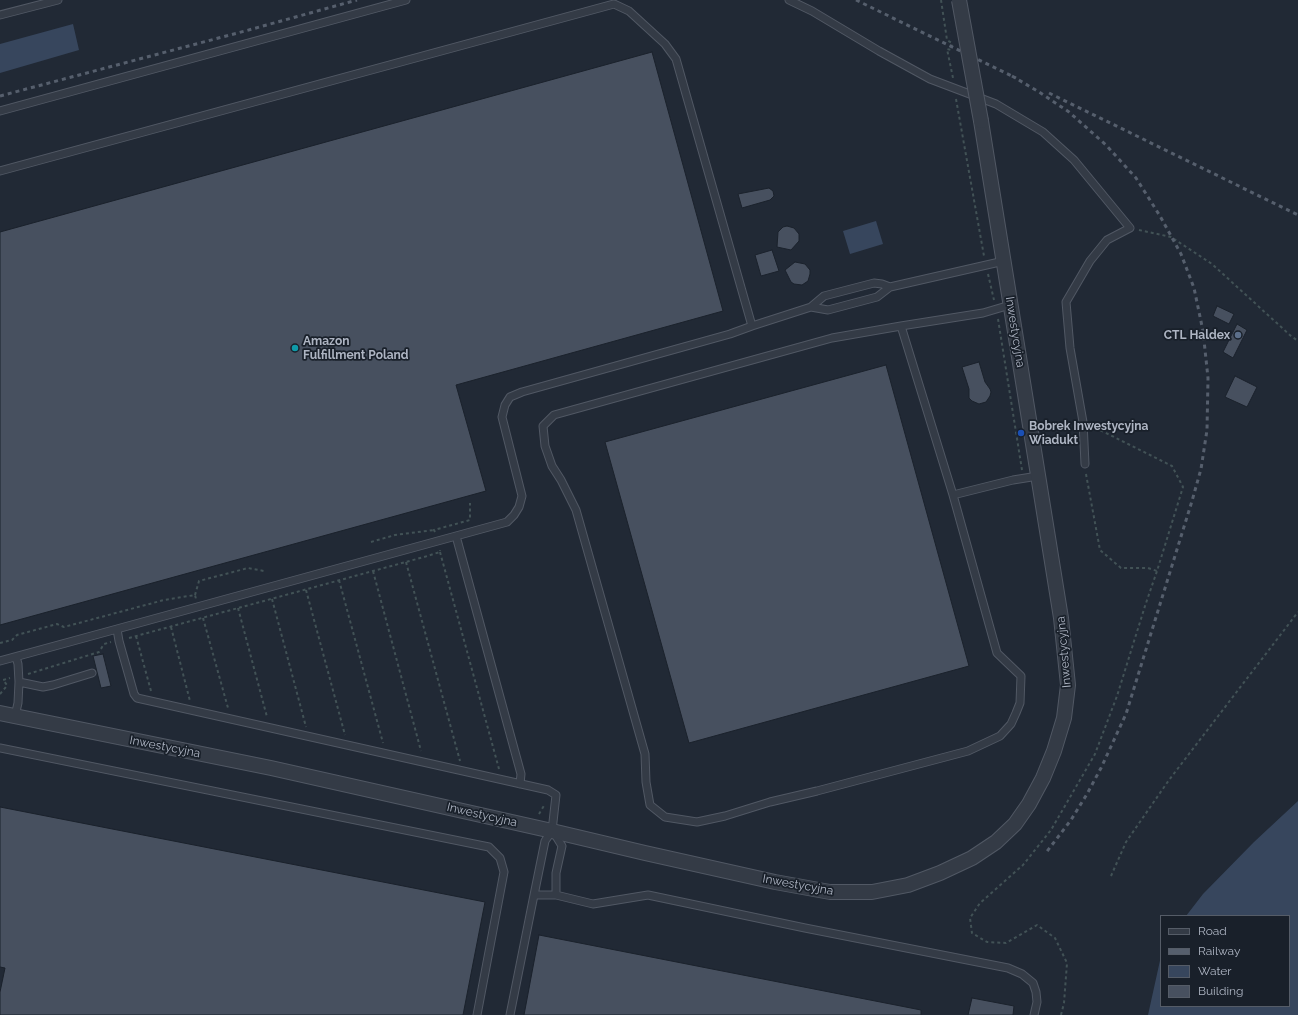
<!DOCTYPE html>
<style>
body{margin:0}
#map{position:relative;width:1298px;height:1015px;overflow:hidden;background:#212935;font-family:Raleway,sans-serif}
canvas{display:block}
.legend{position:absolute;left:1160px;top:915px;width:130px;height:92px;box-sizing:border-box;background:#19202a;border:1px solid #555c67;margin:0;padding:5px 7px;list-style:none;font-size:12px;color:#aeb5c3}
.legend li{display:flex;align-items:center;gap:8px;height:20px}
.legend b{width:20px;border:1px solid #555c67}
</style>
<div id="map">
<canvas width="1298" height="1015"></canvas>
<ul class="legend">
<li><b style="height:5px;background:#343b46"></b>Road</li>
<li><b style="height:5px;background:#565f6d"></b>Railway</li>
<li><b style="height:11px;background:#37465d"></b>Water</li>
<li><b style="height:11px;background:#47505f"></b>Building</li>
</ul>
</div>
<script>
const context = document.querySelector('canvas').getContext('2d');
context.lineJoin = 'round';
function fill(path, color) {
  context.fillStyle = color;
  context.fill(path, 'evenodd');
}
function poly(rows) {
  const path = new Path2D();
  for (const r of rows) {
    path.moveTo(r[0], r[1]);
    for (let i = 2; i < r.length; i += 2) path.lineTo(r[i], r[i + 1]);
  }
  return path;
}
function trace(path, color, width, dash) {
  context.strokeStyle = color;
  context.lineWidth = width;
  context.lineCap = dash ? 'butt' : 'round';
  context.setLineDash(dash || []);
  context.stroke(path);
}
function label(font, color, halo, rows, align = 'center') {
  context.font = font + ' Raleway,sans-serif';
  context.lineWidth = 3.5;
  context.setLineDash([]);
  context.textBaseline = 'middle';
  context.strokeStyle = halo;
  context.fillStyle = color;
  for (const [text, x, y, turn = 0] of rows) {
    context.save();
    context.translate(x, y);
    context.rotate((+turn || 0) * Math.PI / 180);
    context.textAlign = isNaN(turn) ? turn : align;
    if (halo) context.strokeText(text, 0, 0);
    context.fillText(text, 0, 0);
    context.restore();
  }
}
fill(poly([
 [73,24,79,50,0,73,0,44],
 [876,221,883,244,850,254,843,231],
 [1298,801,1298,1015,1148,1015,1161,956,1161,1006,1289,1006,1289,916,1186,916,1203,894,1254,842]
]), '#37465d');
const building = poly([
 [652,52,723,311,456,385,486,491,0,625,0,232,652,52],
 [769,188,773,191,774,196,770,200,742,208,738,194,769,188],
 [787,226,794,228,799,234,799,241,791,250,777,247,778,232,783,227,787,226],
 [772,250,779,271,761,276,755,255,772,250],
 [795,262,805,264,810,270,810,274,808,281,802,285,794,284,791,282,785,270,795,262],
 [1217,306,1234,314,1229,324,1213,316,1217,306],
 [1237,324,1247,330,1233,358,1223,352,1237,324],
 [979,362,985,382,990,389,991,392,990,396,986,402,979,404,972,401,969,398,969,389,962,367,979,362],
 [886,365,969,666,689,743,605,442,886,365],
 [1235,376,1257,387,1247,407,1225,397,1235,376],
 [103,654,111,686,101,688,93,656,103,654],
 [0,807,485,902,463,1015,0,1015,0,992,5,968,0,967,0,807],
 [539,935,921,1010,921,1015,524,1015,539,935],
 [972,998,1014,1006,1013,1015,968,1015,972,998]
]);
fill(building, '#47505f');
trace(building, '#1b222c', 1);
const service = poly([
 [789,0,812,11,879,51,930,79,996,104,1043,132,1074,160,1130,228,1107,240,1090,261,1066,302,1070,348,1083,422,1085,464],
 [0,15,58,0],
 [0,111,406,0],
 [0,171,614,4,629,11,665,44,676,59,752,326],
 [811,307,828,310,877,297,890,287,1004,261],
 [901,326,953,495,997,653,1021,676,1020,703,1016,713,1011,724,1000,736,968,751,817,791,770,802,725,816,697,822,665,817,650,805,646,782,645,754,576,510,561,480,552,466,545,446,543,426,554,415,832,338,901,326,983,313,1010,305],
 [953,495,1013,480,1038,476],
 [456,536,521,774,520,784],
 [0,661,117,629],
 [19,682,43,687,53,685,92,673],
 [15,716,18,703,19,682,18,664,16,657],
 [0,748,489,847,500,858,504,872,477,1015],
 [554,833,562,846,556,873,556,895],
 [534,895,545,841,552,831,556,795,548,790,137,698,134,694,119,641,117,629,507,522,514,515,519,507,522,496,502,417,505,405,510,397,522,392,730,334,752,326,811,307,824,296,874,283,882,284,890,287],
 [510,1015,534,895,556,895,593,904,648,895,805,928,1008,968,1022,974,1033,983,1036,992,1037,1002,1034,1015]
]);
const minor = poly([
 [0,713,271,768,552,831,645,853,775,882,830,892,872,892,908,885,940,873,972,858,996,842,1015,824,1029,804,1043,778,1054,751,1064,718,1068,685,1061,618,981,121]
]);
trace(service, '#515864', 9);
trace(minor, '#515864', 16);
trace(poly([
 [941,0,947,40,952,43,951,50,947,49,953,78],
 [956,99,984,256],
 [1139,230,1171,237,1212,264,1291,336,1298,341],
 [988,274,994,300],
 [998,319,1022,470],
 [1086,474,1100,550,1121,568,1148,568,1157,571,1183,487,1172,466,1092,426],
 [435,532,434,530,470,520,470,503],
 [371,542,395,535,434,530],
 [440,552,499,769],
 [406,562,460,761],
 [373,571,421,751],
 [339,580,383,743],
 [306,590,345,735],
 [195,595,199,581,248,568,264,571],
 [272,599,306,727],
 [238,608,267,717],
 [203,618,228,708],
 [171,627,190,701],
 [136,636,151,691],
 [129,638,424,557,440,552,440,550],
 [0,643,12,640,17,635,57,624,64,627,164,600,195,595,196,599],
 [28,674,99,652,104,644,111,642],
 [0,694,6,687,7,685,3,680,10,678],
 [539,814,545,804],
 [1111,876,1126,842,1169,780,1298,612],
 [1061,1015,1064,1003,1067,963,1055,938,1037,925,1006,943,987,942,972,933,970,918,980,903,1023,865,1051,830,1095,754,1117,696,1145,606,1157,571]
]), '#425256', 2, [3, 3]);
trace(service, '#343b46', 7);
trace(minor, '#343b46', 14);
trace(poly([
 [856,0,1016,78],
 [1012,76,1039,92,1069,112,1106,145,1136,178,1160,216,1181,254,1194,288,1203,331,1208,378,1207,430,1201,469,1192,501,1126,714,1101,768,1087,794,1071,820,1045,854],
 [1049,93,1298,215],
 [0,96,245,31,357,0]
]), '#565f6d', 3, [4, 4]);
const minorBridge = poly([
 [959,0,981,121]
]);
trace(minorBridge, '#515864', 16, []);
trace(minorBridge, '#343b46', 14);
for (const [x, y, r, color] of [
 [1238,335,4,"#5c6f8a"],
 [295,348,4,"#0f9aa8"],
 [1021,433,4,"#1a4fb4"]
]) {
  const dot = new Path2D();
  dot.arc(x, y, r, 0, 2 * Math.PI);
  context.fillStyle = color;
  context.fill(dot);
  trace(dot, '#19202a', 1.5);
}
label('12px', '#aeb5c3', '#19202a', [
 ["Inwestycyjna",1015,332,81],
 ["Inwestycyjna",1064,652,-95],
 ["Inwestycyjna",165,747,11],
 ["Inwestycyjna",482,815,13],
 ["Inwestycyjna",798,885,10]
]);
label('bold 12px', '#aeb5c3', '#19202a', [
 ["CTL Haldex",1230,335,"right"],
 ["Amazon",303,341],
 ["Fulfillment Poland",303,355],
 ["Bobrek Inwestycyjna",1029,426],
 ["Wiadukt",1029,440]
], 'left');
</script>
